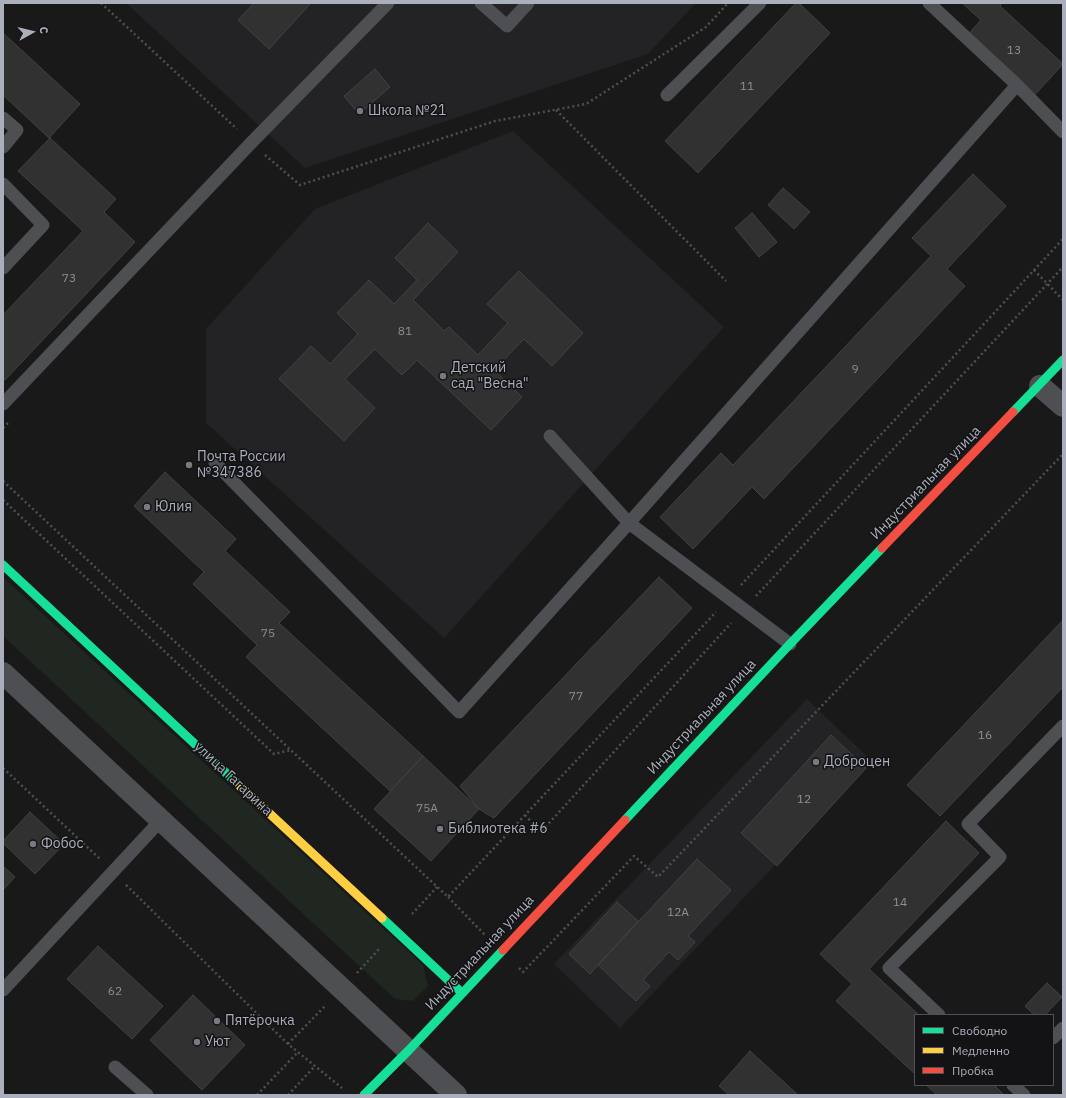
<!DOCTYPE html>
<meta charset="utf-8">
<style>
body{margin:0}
#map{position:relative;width:1066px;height:1098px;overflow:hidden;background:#191919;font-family:"IBM Plex Sans",sans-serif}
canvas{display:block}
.frame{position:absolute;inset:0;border:4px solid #aaafbb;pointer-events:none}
.legend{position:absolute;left:914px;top:1014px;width:140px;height:72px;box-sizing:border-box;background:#131315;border:1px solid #4f5157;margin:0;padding:5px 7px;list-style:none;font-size:12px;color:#aaafbb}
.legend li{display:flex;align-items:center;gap:8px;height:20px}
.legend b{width:20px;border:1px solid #4f5157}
.north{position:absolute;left:12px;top:12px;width:40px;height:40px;-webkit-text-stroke:3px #131315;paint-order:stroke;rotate:82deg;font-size:11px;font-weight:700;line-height:16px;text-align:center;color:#aaafbb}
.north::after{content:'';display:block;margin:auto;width:14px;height:18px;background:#aaafbb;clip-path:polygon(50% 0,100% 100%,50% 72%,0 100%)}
</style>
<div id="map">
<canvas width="1066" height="1098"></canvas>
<div class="frame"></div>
<ul class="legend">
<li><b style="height:5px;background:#16e098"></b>Свободно</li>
<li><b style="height:5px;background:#ffcf43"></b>Медленно</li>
<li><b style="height:5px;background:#f24e42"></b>Пробка</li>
</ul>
<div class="north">С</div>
</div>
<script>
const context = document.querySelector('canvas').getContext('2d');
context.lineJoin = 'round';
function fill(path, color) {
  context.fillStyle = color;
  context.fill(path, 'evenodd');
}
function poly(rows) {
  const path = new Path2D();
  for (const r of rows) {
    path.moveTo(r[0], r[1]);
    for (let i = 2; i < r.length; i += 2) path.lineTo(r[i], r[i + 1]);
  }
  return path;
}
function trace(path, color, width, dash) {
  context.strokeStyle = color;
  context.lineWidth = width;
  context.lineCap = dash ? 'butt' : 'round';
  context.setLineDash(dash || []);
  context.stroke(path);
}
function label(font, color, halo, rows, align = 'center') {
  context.font = font + ' "IBM Plex Sans",sans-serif';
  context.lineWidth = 3;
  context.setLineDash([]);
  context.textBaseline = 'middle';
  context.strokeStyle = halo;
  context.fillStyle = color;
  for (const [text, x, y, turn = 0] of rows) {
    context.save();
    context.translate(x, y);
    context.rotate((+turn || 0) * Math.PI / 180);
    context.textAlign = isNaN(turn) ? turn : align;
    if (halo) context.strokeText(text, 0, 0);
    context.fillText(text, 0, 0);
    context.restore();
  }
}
fill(poly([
 [126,3,696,3,648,54,305,168],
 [513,131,724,327,444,638,206,423,206,329,315,209],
 [807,699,873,762,620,1028,554,964]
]), '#232325');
fill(poly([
 [3,577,423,965,428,986,413,1001,395,999,3,636]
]), '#1f2720');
const building = poly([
 [254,3,311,3,269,49,238,20,254,3],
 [796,3,799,3,830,33,698,173,665,141,796,3],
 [962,3,1002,3,1000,6,1063,64,1032,98,966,37,981,20,962,3],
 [3,33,80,104,49,138,3,95,3,33],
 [375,69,390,87,359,114,344,96,375,69],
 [50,138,116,199,104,212,135,242,5,380,3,377,3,315,83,231,18,171,50,138],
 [973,174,1006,206,947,269,965,286,764,499,752,487,693,549,660,517,721,453,733,465,931,256,912,238,973,174],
 [783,188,810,212,794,229,768,205,783,188],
 [752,213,777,242,759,257,735,228,752,213],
 [428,223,458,252,413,300,444,331,449,327,478,355,508,323,487,304,519,271,583,333,552,366,524,339,494,370,522,397,491,430,417,360,402,375,375,349,345,379,375,408,344,441,279,379,311,346,330,364,358,334,337,313,369,280,394,304,417,280,395,258,428,223],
 [165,472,236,539,225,551,290,612,279,623,423,756,390,791,246,657,257,645,193,584,204,572,134,506,165,472],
 [659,577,692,608,494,818,479,809,460,786,659,577],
 [1063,620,1063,687,940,816,907,785,1063,620],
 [831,735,866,768,777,866,741,833,831,735],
 [423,756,479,809,431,861,374,809,423,756],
 [30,812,64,844,35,874,3,843,3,841,30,812],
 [946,821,979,853,869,969,919,1015,915,1015,915,1074,836,1001,852,984,820,954,946,821],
 [697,859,731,890,688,936,695,942,678,960,669,952,643,980,650,986,636,1001,598,965,697,859],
 [3,866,15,877,3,890,3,866],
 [617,902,638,921,590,974,569,954,617,902],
 [98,946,163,1006,132,1039,67,979,98,946],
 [1047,983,1062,997,1045,1015,1034,1015,1025,1006,1047,983],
 [193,995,245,1045,202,1090,150,1040,193,995],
 [750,1051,798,1095,729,1095,719,1086,750,1051],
 [926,1085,994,1085,1004,1095,937,1095,926,1085]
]);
fill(building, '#313131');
trace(building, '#414245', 1);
trace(poly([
 [101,3,237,129],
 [556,110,726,281],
 [265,155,300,185,495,121,586,104,706,27,728,3],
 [1034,270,1063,300],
 [3,428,9,422],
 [3,481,448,897,716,612],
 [3,500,274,754,291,750],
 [741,585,1063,239],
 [756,596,1063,267],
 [3,768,100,859],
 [525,815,541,832,731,623],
 [126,885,288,1044,342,1088],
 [448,897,485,935],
 [412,914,437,887],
 [519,968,523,972,634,856,658,877,1063,454],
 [357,973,380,948],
 [288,1044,326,1005],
 [257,1095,298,1052],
 [288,1095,315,1066]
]), '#4f5054', 2.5, [2, 3]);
trace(poly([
 [481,3,507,26,528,3],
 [929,3,1017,85],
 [667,95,760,3],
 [3,118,17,130,3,147],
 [3,184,43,225,3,268],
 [3,404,251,143,388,3],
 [550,436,629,523,1017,85,1063,132],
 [215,463,459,712,629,523,790,644],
 [3,990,161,820],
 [939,1015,889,968,1000,857,968,824,1063,726],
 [1053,1038,1063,1028],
 [115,1067,147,1095],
 [1013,1085,1024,1095]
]), '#4d4f52', 13);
trace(poly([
 [1040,386,1063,406],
 [3,673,456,1095]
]), '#4d4f52', 22);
trace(poly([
 [1013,412,1063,360],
 [3,565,241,787],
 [625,820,790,644,882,548],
 [382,918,462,993],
 [364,1095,409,1050,503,950]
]), '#16e098', 9);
trace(poly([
 [241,787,382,918]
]), '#ffcf43', 9);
trace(poly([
 [882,548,1013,412],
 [503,950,625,820]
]), '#f24e42', 9);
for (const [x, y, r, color] of [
 [360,111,4,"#777a82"],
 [443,376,4,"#777a82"],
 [189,465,4,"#777a82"],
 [147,507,4,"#777a82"],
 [816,762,4,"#777a82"],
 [440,829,4,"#777a82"],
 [33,844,4,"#777a82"],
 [217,1021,4,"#777a82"],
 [197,1042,4,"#777a82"]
]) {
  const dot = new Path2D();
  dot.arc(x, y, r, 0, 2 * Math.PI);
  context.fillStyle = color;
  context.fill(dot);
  trace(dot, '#131315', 1.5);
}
label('12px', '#8c9098', null, [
 ["13",1014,51],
 ["11",747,87],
 ["73",69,279],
 ["81",405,332],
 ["9",855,370],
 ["75",268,634],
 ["77",576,697],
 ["16",985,736],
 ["12",804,800],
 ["75А",427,809],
 ["14",900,903],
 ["12А",678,913],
 ["62",115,992]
]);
label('14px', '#aaafbb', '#131315', [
 ["Школа №21",368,111],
 ["Детский",451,368],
 ["сад \"Весна\"",451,384],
 ["Почта России",197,457],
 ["№347386",197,473],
 ["Юлия",155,507],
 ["Доброцен",824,762],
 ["Библиотека #6",448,829],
 ["Фобос",41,844],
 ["Пятёрочка",225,1021],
 ["Уют",205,1042]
], 'left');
label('14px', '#aaafbb', '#131315', [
 ["Индустриальная улица",926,483,-46],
 ["Индустриальная улица",702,717,-47],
 ["улица Гагарина",233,779,43],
 ["Индустриальная улица",480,953,-47]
]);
</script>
